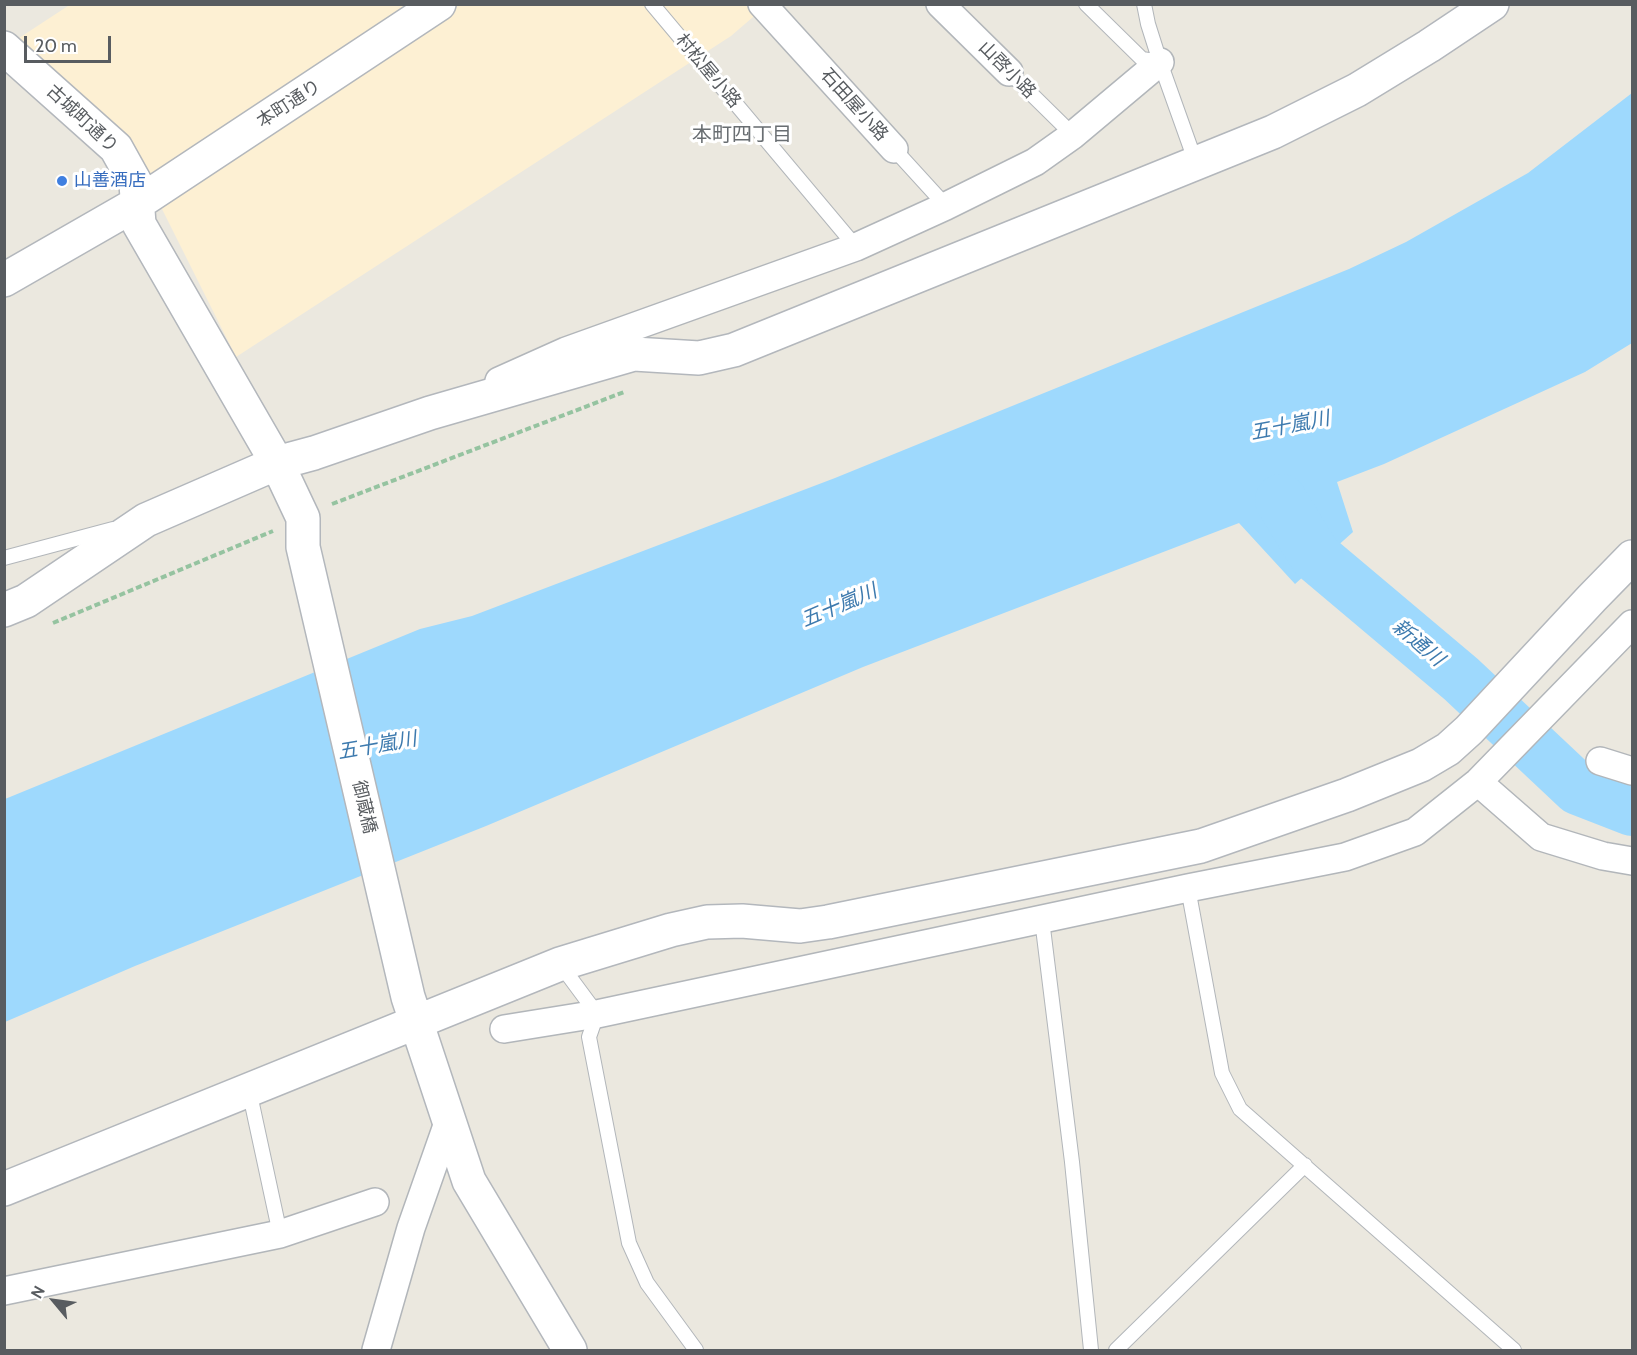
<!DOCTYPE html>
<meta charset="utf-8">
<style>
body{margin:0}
#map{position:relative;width:1637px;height:1355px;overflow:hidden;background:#ebe8df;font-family:Cabin,sans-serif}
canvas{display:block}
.frame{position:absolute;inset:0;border:6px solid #585c60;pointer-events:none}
.north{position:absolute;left:24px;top:1271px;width:60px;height:60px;-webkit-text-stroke:4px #fff;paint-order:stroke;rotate:299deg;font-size:16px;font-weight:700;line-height:24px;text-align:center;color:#585c60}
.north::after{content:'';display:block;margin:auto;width:21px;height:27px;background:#585c60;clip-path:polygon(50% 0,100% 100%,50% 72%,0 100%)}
.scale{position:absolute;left:24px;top:36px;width:87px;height:27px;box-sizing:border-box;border:3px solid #585c60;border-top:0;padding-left:8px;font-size:18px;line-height:21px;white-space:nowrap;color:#585c60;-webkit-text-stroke:4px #fff;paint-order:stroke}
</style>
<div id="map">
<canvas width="1637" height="1355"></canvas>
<div class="frame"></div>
<div class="north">N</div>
<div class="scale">20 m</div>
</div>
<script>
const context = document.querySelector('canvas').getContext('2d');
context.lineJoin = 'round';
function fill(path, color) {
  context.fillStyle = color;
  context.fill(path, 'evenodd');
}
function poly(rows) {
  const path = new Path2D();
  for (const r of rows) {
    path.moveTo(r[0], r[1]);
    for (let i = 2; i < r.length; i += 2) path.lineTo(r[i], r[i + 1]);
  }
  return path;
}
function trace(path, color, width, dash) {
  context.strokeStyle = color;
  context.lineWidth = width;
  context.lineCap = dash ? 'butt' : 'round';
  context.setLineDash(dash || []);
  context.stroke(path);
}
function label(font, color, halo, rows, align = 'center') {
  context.font = font + ' Cabin,"Noto Sans JP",sans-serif';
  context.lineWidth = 6;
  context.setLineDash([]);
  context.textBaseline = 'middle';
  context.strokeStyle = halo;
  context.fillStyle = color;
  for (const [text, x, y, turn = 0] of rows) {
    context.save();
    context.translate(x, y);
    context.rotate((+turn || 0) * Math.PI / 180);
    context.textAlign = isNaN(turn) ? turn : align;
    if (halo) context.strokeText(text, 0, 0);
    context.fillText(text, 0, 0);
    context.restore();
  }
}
fill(poly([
 [71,4,767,5,731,36,236,357,129,143,16,40]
]), '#fdf0d3');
fill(poly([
 [1632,93,1632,343,1585,372,1384,464,1337,482,1353,532,1295,584,1239,523,863,667,486,826,135,966,5,1022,5,799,420,629,472,616,835,478,1349,269,1406,242,1528,173]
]), '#9ed9fd');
trace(poly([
 [1281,500,1315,556,1461,679,1578,789,1632,810]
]), '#9ed9fd', 52);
const lane = poly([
 [652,4,856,247],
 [1086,4,1142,59,1160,62],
 [1144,4,1148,24,1160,62,1196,163],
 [1009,72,1073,135],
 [894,149,946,206],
 [4,558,113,529],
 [1188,888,1222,1073,1240,1109,1514,1350],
 [1042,920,1072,1162,1091,1350],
 [560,964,597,1014,589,1037,629,1243,647,1283,696,1350],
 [249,1090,280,1234],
 [1116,1350,1305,1165]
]);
const street = poly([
 [762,4,894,149],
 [940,4,1009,72],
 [499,381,566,351,856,247,946,206,1035,162,1073,135,1160,62],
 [1600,761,1632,771],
 [1478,782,1541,837,1603,856,1632,861],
 [504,1029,597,1014,1188,888,1345,857,1415,832,1478,782,1632,624],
 [4,1291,280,1234,375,1202],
 [376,1350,411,1228,449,1120]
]);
const secondary = poly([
 [4,48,116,148,136,184,139,224,277,463,303,518,303,547,408,997,469,1181,570,1350],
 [4,280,138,203,439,4],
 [4,610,26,601,146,520,277,463,314,453,430,413,634,354,699,358,734,350,1273,132,1357,90,1429,46,1492,4],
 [4,1189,560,964,671,930,707,922,742,921,800,926,828,922,1201,846,1347,795,1421,765,1448,749,1469,730,1592,598,1632,557]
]);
trace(lane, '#b2b6ba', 16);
trace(street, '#b2b6ba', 30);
trace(secondary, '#b3b7bc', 36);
trace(poly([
 [332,504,624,392],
 [53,623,273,531]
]), '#95c3a0', 4, [6, 3]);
trace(lane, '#fff', 14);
trace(street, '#fff', 27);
trace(secondary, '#fff', 33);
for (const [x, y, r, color] of [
 [62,181,6,"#3f7fe0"]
]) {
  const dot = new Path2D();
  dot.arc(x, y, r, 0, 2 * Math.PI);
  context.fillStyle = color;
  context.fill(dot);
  trace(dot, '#fff', 2);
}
label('18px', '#585c60', '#fff', [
 ["山啓小路",1007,70,45],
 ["村松屋小路",708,71,50],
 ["本町通り",289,104,-33],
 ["石田屋小路",854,105,48],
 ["古城町通り",82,119,43],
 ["御蔵橋",364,807,77]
]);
label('18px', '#366cbe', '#fff', [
 ["山善酒店",74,181]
], 'left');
label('20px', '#696e72', '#fff', [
 ["本町四丁目",742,135]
]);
label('italic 20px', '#3d7aae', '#fff', [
 ["五十嵐川",1290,426,-11],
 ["五十嵐川",839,606,-23],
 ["新通川",1418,643,40],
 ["五十嵐川",377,746,-10]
]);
</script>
